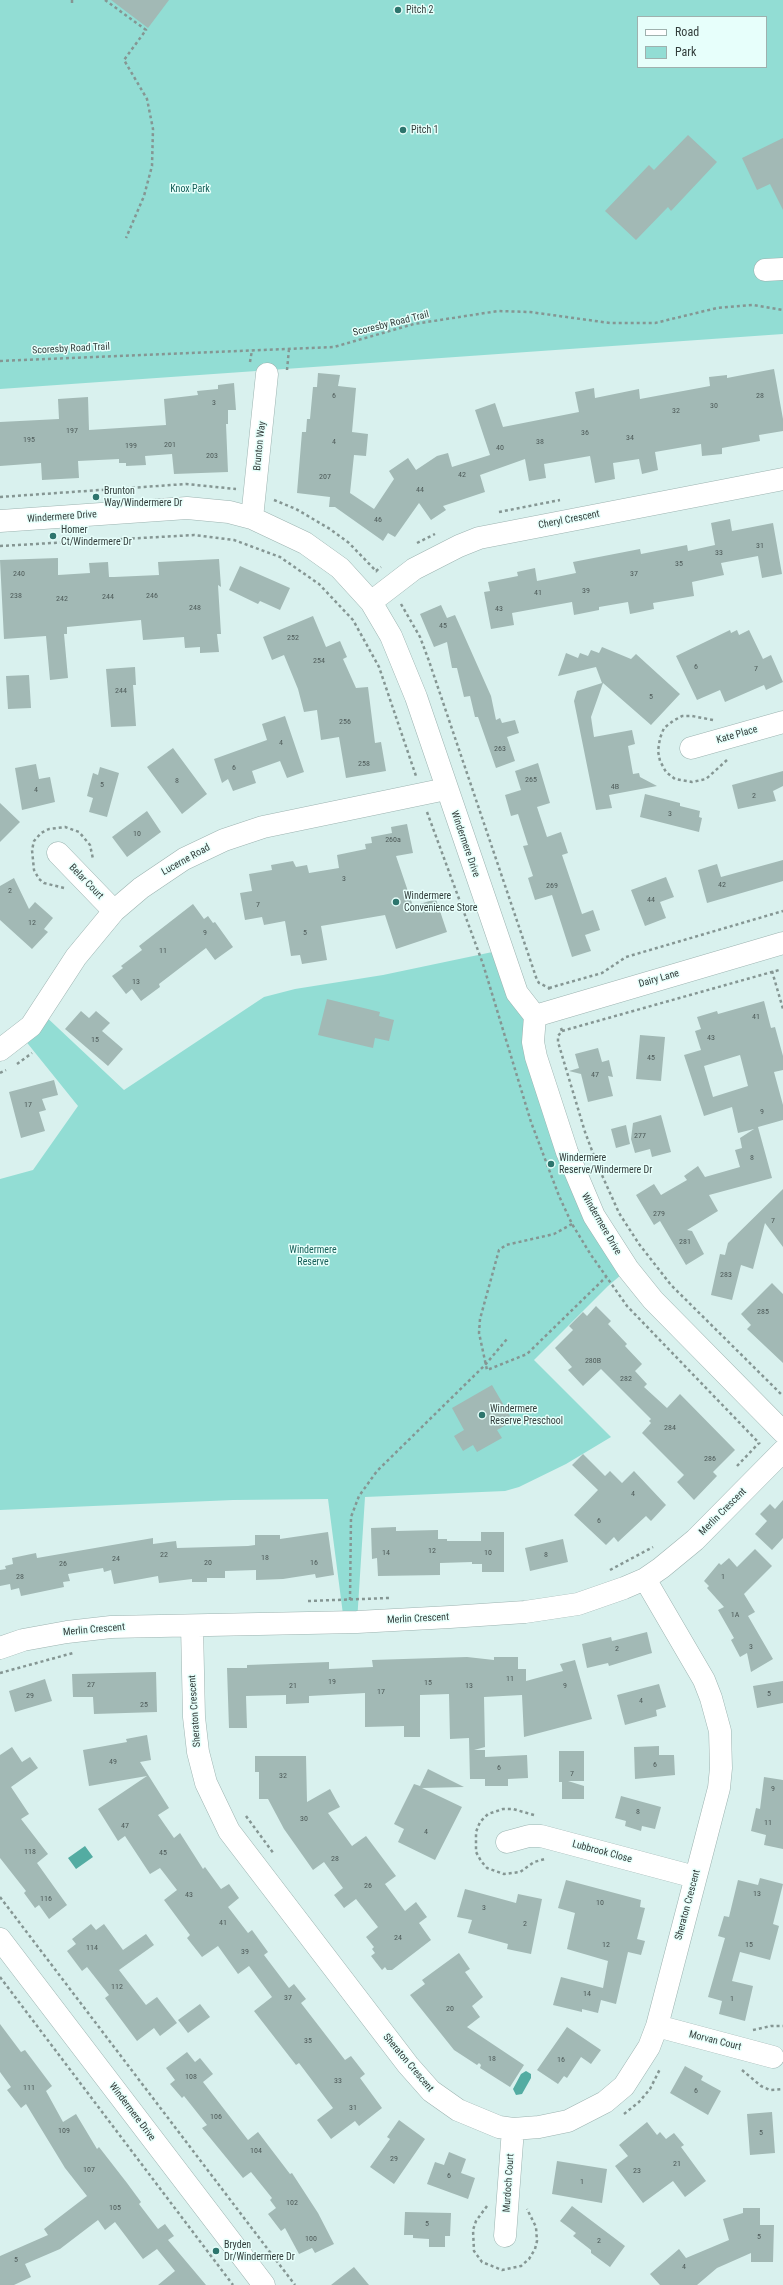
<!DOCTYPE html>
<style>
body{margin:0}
#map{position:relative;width:783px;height:2285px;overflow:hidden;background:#d9f1ee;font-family:"Roboto Condensed",sans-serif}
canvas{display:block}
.legend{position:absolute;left:637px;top:16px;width:130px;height:52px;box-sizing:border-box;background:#e7fffb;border:1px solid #9fb1ae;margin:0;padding:5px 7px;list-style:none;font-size:12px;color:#333d3b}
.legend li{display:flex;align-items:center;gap:8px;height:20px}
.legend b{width:20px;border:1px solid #9fb1ae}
</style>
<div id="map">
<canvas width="783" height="2285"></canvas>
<ul class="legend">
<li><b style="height:5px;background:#fff"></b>Road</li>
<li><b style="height:11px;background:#92ddd4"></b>Park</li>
</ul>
</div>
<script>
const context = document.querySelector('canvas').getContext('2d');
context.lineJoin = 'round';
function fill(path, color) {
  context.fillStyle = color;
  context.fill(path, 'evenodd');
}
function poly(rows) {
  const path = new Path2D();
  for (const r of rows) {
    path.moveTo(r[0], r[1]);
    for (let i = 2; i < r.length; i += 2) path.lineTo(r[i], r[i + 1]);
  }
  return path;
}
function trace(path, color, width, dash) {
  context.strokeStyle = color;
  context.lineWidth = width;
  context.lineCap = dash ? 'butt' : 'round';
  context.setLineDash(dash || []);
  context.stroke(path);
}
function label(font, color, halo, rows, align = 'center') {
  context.font = font + ' "Roboto Condensed",sans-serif';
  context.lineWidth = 3;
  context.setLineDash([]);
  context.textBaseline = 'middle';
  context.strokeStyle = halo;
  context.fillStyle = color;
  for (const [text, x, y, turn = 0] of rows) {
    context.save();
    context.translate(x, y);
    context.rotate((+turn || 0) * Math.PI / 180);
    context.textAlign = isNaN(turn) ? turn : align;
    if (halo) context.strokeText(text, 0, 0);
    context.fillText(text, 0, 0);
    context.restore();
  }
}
fill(poly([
 [0,0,783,0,783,334,0,389],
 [638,17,766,17,766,67,638,67],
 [502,950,534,1050,628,1269,608,1286,534,1360,611,1437,566,1464,519,1487,505,1491,365,1497,357,1622,344,1622,328,1499,233,1500,0,1510,0,1179,33,1170,78,1106,20,1034,41,1012,124,1090,264,997,295,989,383,975]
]), '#92ddd4');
fill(poly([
 [85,1846,93,1857,76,1869,68,1858],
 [526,2071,531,2074,531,2078,522,2094,516,2095,513,2089,521,2074]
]), '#53aca2');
fill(poly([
 [111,0,169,0,148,28],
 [688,135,717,162,671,211,668,207,636,240,605,211,649,165,654,170],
 [783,138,783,210,770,184,757,190,742,158],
 [774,369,783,419,783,431,759,435,760,441,722,448,722,454,702,456,701,444,655,452,658,470,642,474,639,459,613,463,615,479,595,483,590,456,544,464,546,478,529,481,525,459,480,475,485,492,443,506,446,510,431,520,419,503,395,537,388,533,383,541,335,507,329,507,330,497,297,493,302,432,306,432,307,419,310,419,313,387,317,387,318,373,340,375,338,386,356,388,352,432,368,434,366,456,354,455,350,493,374,509,394,479,389,471,408,458,416,470,437,456,448,453,452,467,490,455,475,410,495,403,503,427,579,412,575,392,594,388,595,398,639,389,640,399,710,386,709,377,727,375,727,378],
 [234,383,236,410,228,410,228,424,226,424,228,472,174,474,172,454,145,456,146,465,126,466,126,463,119,463,119,459,78,461,79,478,42,480,41,463,0,466,0,422,59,419,58,399,88,397,89,430,166,425,164,399,198,395,197,391,218,389,218,385],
 [730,519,732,531,773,523,782,574,762,578,758,556,721,563,724,575,692,582,694,596,653,603,654,609,630,614,628,602,599,607,599,610,574,615,572,602,512,613,514,625,491,629,484,592,490,591,488,582,518,576,517,572,535,568,537,581,576,573,573,562,640,549,641,554,687,545,688,551,715,545,711,523],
 [58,558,58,575,90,573,89,563,108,562,109,577,114,577,159,575,158,562,219,559,221,587,218,585,221,634,217,634,219,652,200,653,200,647,185,648,184,637,143,640,141,620,67,627,67,634,64,634,68,678,50,680,46,636,4,639,0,560],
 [240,566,290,588,280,610,260,601,258,604,229,590],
 [441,605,447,618,455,615,491,696,496,720,500,718,502,723,515,720,519,733,507,737,515,761,496,768,478,717,475,717,470,696,464,697,457,668,452,668,447,642,434,647,420,614],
 [313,616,326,647,340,641,347,657,343,659,356,688,368,687,375,743,381,742,386,771,346,778,339,737,321,740,317,710,304,712,298,689,284,655,272,660,263,637],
 [730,630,731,633,737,630,739,635,749,630,763,659,771,655,783,682,766,690,764,685,725,702,720,690,697,700,676,656],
 [602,647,631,659,636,654,680,694,651,725,603,683,591,717,594,737,632,730,635,744,628,746,633,774,639,773,640,777,657,786,609,795,612,808,596,810,574,701,577,691,602,683,596,667,558,676,566,653,578,658,580,653,588,656,591,650,599,653],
 [135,667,136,685,133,685,136,726,111,727,106,669],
 [29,675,31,708,8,709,6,676],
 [285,716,304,772,287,778,280,761,252,771,256,783,233,791,228,779,222,783,214,759,267,740,262,724],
 [173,748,207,794,182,814,147,767],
 [538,763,550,803,537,807,547,837,561,832,568,853,562,855,582,914,593,910,600,930,585,935,591,951,572,957,552,895,535,900,528,878,533,876,523,846,528,845,518,814,511,816,505,795,521,790,515,771],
 [36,764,39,779,50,777,55,802,22,810,15,768],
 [100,767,119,773,107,817,89,812,93,798,87,796,93,773,98,775],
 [783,771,783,786,773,791,776,801,738,809,732,785],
 [645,794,680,803,680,806,700,811,699,817,702,818,699,832,640,817],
 [0,803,20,822,0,842],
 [147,811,161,832,127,857,112,837],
 [407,824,413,853,396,856,413,906,436,899,447,932,396,949,385,915,321,926,327,960,302,964,300,955,291,956,285,921,264,925,262,917,245,920,240,893,252,891,249,874,272,870,271,865,293,861,296,867,307,865,309,873,339,868,337,855,366,849,365,844,372,843,371,837,392,833,391,827],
 [783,860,783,881,707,903,698,870,717,864,721,877],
 [666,877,674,897,660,902,666,918,645,926,631,890],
 [14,878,29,909,35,902,53,918,44,929,48,932,32,949,0,920,0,886],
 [193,904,204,919,208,916,213,923,215,922,233,947,215,960,206,948,159,984,160,987,141,1001,132,989,126,994,112,976,123,968,121,966,142,950,139,946],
 [327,999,380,1012,379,1016,394,1020,389,1041,375,1038,373,1048,318,1035],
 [764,1001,771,1028,775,1027,783,1056,783,1070,774,1072,783,1105,783,1120,758,1127,772,1178,709,1195,718,1211,687,1230,692,1231,704,1254,686,1265,660,1221,654,1225,636,1195,654,1184,661,1195,687,1180,684,1176,698,1166,705,1177,740,1167,735,1150,742,1148,740,1138,754,1129,738,1133,732,1107,704,1116,684,1055,701,1050,695,1031,701,1029,697,1017,717,1011,718,1014],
 [740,1055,748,1086,713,1097,704,1066],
 [81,1011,89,1018,96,1011,110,1023,102,1031,123,1049,108,1066,65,1029],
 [640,1035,665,1037,661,1081,636,1079],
 [598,1048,602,1062,609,1060,613,1077,608,1076,613,1096,588,1102,581,1074,569,1071,579,1068,575,1054],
 [54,1080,58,1095,42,1099,46,1110,39,1112,45,1131,21,1138,9,1092],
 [661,1115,671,1152,652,1157,650,1149,635,1153,631,1139,633,1123],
 [626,1125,630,1144,616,1148,611,1129],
 [783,1189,783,1247,765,1223,753,1269,741,1265,732,1300,711,1295,720,1254,725,1255,728,1243],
 [772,1283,783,1294,783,1363,747,1329,751,1325,741,1314],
 [596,1306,611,1321,608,1324,627,1344,625,1346,642,1364,635,1371,647,1384,644,1387,667,1408,680,1394,735,1450,713,1472,717,1476,694,1500,677,1482,684,1475,642,1433,651,1423,649,1421,651,1419,601,1369,583,1386,568,1370,572,1367,555,1348,573,1330,569,1326,583,1312,587,1316],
 [492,1385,513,1421,497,1430,502,1438,477,1452,473,1445,463,1451,454,1436,464,1430,452,1408],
 [583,1454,605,1476,610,1471,622,1483,634,1471,666,1505,651,1521,646,1516,618,1542,614,1537,606,1545,574,1515,598,1490,572,1465],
 [783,1500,783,1538,772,1550,755,1534,767,1521,760,1514,770,1504,775,1509],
 [396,1527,396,1531,438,1530,438,1539,447,1539,447,1541,481,1541,481,1532,504,1532,504,1572,482,1572,482,1564,472,1564,472,1562,440,1563,440,1575,378,1576,377,1558,372,1559,371,1528],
 [328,1532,334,1575,316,1578,315,1574,283,1579,256,1580,256,1570,225,1571,225,1578,207,1578,207,1582,192,1582,192,1579,159,1583,158,1576,114,1584,111,1570,104,1572,103,1568,68,1574,70,1581,63,1582,64,1587,21,1596,19,1588,11,1590,10,1584,0,1586,0,1570,6,1569,5,1566,13,1564,12,1558,36,1553,37,1558,153,1538,153,1544,176,1541,177,1548,248,1546,255,1545,255,1535,280,1535,280,1539],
 [563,1539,568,1562,530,1571,525,1548],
 [755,1549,772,1566,744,1594,755,1612,748,1616,773,1659,751,1672,747,1653,740,1657,731,1640,734,1638,718,1610,724,1607,707,1588,709,1586,704,1581,719,1563,721,1565,729,1558,737,1567],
 [647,1632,652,1653,609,1666,608,1663,587,1668,582,1644,611,1637,612,1641],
 [467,1657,494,1660,494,1657,518,1657,518,1669,526,1669,526,1681,563,1671,560,1664,575,1660,592,1719,524,1737,522,1695,484,1697,485,1747,474,1750,485,1750,485,1757,527,1755,528,1778,508,1779,508,1786,485,1786,485,1779,470,1779,469,1738,450,1739,449,1694,420,1695,420,1737,404,1737,404,1726,365,1727,365,1693,309,1696,309,1703,286,1704,286,1695,246,1696,247,1728,229,1728,227,1668,247,1668,247,1665,329,1662,329,1669,373,1667,372,1660],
 [156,1672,157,1712,94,1714,93,1697,73,1697,72,1674],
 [45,1679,52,1701,15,1712,9,1691],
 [783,1681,783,1703,757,1708,753,1686],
 [659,1684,666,1707,656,1710,657,1716,625,1725,617,1695],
 [147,1735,151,1760,140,1762,169,1808,158,1815,174,1838,180,1833,203,1869,205,1867,221,1889,229,1884,239,1898,228,1907,248,1933,252,1930,268,1952,264,1955,289,1988,294,1984,306,1999,301,2003,345,2060,351,2056,365,2074,360,2078,382,2108,359,2126,355,2121,331,2139,317,2120,333,2108,299,2063,296,2065,254,2011,272,1997,249,1966,238,1974,218,1946,202,1957,187,1938,190,1935,164,1900,177,1890,160,1868,150,1874,125,1836,118,1841,98,1809,147,1776,89,1786,83,1750,127,1742,126,1739],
 [659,1746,659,1755,674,1755,675,1775,635,1779,634,1747],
 [12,1747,22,1762,30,1757,38,1768,11,1787,29,1814,21,1819,48,1854,37,1863,67,1905,49,1919,39,1905,35,1908,24,1893,26,1891,0,1858,0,1755],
 [559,1751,584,1751,584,1781,568,1781,584,1786,584,1799,562,1799,562,1782,559,1782],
 [255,1756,306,1756,307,1802,330,1789,340,1807,328,1813,352,1846,366,1836,396,1876,385,1884,405,1911,416,1902,427,1917,419,1923,431,1940,392,1970,387,1970,385,1967,382,1970,371,1956,375,1953,372,1949,374,1947,366,1937,378,1927,356,1899,344,1908,334,1895,343,1888,324,1862,313,1870,284,1829,268,1799,259,1799,259,1772,255,1772],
 [428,1769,464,1787,422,1788,462,1807,435,1860,398,1842,404,1829,394,1824,414,1784,420,1786],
 [764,1777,783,1780,783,1849,764,1845,766,1835,751,1831,756,1808,760,1809],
 [621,1796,661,1807,655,1829,642,1826,641,1831,625,1826,626,1821,615,1818],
 [760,1878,783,1884,773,1924,779,1926,770,1960,740,1952,732,1981,753,1986,745,2021,719,2014,722,2001,708,1997,725,1938,718,1936,724,1916,729,1917,738,1880,758,1885],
 [566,1880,641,1900,640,1907,645,1908,637,1939,645,1941,641,1955,628,1952,616,2004,601,2000,598,2013,582,2009,582,2012,553,2005,561,1977,603,1988,608,1961,567,1949,575,1913,558,1908],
 [465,1889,516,1903,518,1894,542,1899,531,1954,507,1949,508,1944,468,1933,472,1920,457,1917],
 [91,1924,96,1930,104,1924,123,1950,146,1934,154,1945,119,1970,146,2005,157,1997,177,2023,160,2036,154,2028,137,2041,105,1998,109,1995,87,1967,82,1971,67,1951,76,1944,72,1939],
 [459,1953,470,1969,465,1972,483,1997,472,2006,480,2017,467,2027,524,2065,510,2087,480,2068,481,2065,479,2063,477,2065,454,2050,410,1995,425,1984,422,1980],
 [200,2004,210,2017,188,2033,178,2020],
 [0,2024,21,2052,25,2050,52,2086,46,2091,63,2122,76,2114,97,2149,99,2147,127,2183,141,2202,139,2204,158,2229,165,2224,174,2236,168,2240,206,2285,158,2285,175,2271,157,2249,143,2259,115,2222,105,2230,98,2220,60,2249,25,2264,31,2277,14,2285,0,2285,0,2256,48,2235,44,2229,87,2196,65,2168,26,2104,21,2108,7,2090,11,2087,0,2072],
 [567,2027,601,2050,591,2064,581,2057,567,2078,564,2076,558,2084,537,2070],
 [187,2052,195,2062,200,2058,213,2074,203,2082,248,2140,258,2132,290,2174,292,2173,318,2213,334,2244,315,2253,312,2248,299,2254,285,2228,281,2231,268,2214,276,2208,270,2200,272,2198,251,2172,243,2178,202,2128,207,2125,184,2096,182,2098,170,2084,175,2080,166,2068],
 [685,2066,703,2076,701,2080,721,2091,708,2115,670,2093],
 [772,2112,775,2153,750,2155,747,2114],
 [399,2120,425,2139,394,2184,370,2167,390,2139,387,2137],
 [647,2122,657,2135,660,2132,666,2139,674,2133,684,2145,681,2147,706,2181,685,2197,673,2181,643,2203,615,2166,628,2156,619,2145],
 [449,2152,466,2159,461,2173,475,2178,468,2199,427,2184,435,2162,444,2165],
 [557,2161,607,2169,602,2203,552,2194],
 [572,2206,625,2246,610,2267,591,2253,591,2250,573,2236,576,2233,560,2221],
 [743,2208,760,2208,760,2225,774,2225,773,2262,751,2262,751,2253,717,2268,697,2285,660,2285,650,2274,679,2249,686,2258,729,2240,723,2219,743,2213],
 [405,2212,451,2213,450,2236,445,2236,445,2247,429,2247,429,2239,413,2238,413,2235,404,2235],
 [354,2267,369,2285,331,2285]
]), '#a2b9b5');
const minor = poly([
 [765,270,783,269],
 [252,518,267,374],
 [0,521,187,508,229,512,252,518,305,543,340,568,371,602,391,636,416,697,517,993,535,1016,533,1042,536,1057,567,1152,594,1216,628,1269,653,1300,783,1432],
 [371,602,414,569,459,546,479,538,783,479],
 [691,748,783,722],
 [58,853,114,911],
 [535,1016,783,943],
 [0,1050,31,1026,76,957,114,911,141,888,184,859,224,840,263,827,446,789],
 [192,1626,194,1717,198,1752,206,1783,229,1831,408,2065,431,2091,458,2110,499,2127,513,2129,539,2127,568,2121,605,2102,624,2086,649,2047,657,2026,719,1788,721,1768,720,1731,711,1698,704,1680,645,1579],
 [0,1648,23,1640,67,1632,111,1627,357,1622,450,1617,525,1612,578,1604,624,1588,645,1579,661,1568,695,1540,783,1451],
 [507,1842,529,1836,541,1836,695,1877],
 [0,1939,264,2285],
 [657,2026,773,2057],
 [505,2236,513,2129]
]);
trace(minor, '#9cb3b0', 23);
trace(poly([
 [105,0,146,30,124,60,147,99,153,129,152,166,144,196,126,238],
 [72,3,72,0],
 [0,361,334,347,414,324,498,311,530,312,610,323,655,323,717,308,753,305,783,310],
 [250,362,252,350],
 [287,370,289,349],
 [0,497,186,484,236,489],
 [274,500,296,509,330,529,349,543,377,572],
 [499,512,560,500],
 [417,543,435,534],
 [0,546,194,535,234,540,280,557,319,584,353,620,379,667,416,776],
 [376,571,381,567],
 [401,604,420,637,429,661,537,980,539,983,549,988,550,992],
 [713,720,692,716,682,716,673,721,664,728,660,738,658,751,660,761,666,772,675,779,692,782,706,779,727,760],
 [427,812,483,964,531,1122,559,1196,572,1224,591,1255,627,1306,760,1444],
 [64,888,44,883,39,879,34,870,32,850,34,841,41,833,49,829,65,827,79,832,90,845,93,859],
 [772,971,783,1009],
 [549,988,602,973,626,957,783,911],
 [561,1028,562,1031,558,1036,558,1042,585,1132,597,1164,619,1213,639,1244,671,1285,783,1396],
 [562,1031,779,970],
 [17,1064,32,1053],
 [0,1073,6,1070],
 [572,1224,554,1234,506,1245,499,1250,480,1319,479,1333,487,1370,527,1354,606,1277],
 [737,1466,759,1443],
 [610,1570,653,1547],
 [350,1600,351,1517,359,1496,377,1471,485,1365,507,1339],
 [308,1601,389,1598],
 [0,1673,73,1653],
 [534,1815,513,1809,503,1809,488,1814,480,1822,476,1832,476,1852,481,1861,487,1868,504,1874,520,1872,534,1862,545,1859],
 [246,1816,274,1854],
 [0,1897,295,2285],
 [0,1977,233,2285],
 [753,2030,771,2026,783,2026],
 [742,2070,761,2086,770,2090,783,2089],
 [624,2114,639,2102,650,2089,660,2069],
 [487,2206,476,2221,473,2230,474,2251,482,2262,502,2270,521,2266,529,2259,535,2249,537,2241,536,2227,527,2209]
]), '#859693', 2.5, [3, 3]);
trace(minor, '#fff', 22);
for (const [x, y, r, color] of [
 [398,10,4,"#2d756d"],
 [403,130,4,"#2d756d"],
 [96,497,4,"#2d756d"],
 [53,536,4,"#2d756d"],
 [396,902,4,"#2d756d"],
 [551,1164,4,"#2d756d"],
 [482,1415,4,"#2d756d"],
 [216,2251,4,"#2d756d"]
]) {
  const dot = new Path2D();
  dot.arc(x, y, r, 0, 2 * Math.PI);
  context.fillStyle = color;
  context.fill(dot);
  trace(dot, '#e7fffb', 1.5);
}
label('8px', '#4f5c5a', null, [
 ["6",334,396],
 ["28",760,396],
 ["3",214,403],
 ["30",714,406],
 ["32",676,411],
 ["197",72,431],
 ["36",585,433],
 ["34",630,438],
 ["195",29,440],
 ["4",334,442],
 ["38",540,442],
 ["201",170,445],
 ["199",131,446],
 ["40",500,448],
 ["203",212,456],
 ["42",462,475],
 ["207",325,477],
 ["44",420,490],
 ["46",378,520],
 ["31",760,546],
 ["33",719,553],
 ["35",679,564],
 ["240",19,574],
 ["37",634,574],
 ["39",586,591],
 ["41",538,593],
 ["238",16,596],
 ["246",152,596],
 ["244",108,597],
 ["242",62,599],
 ["248",195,608],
 ["43",499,609],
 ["45",443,626],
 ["252",293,638],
 ["254",319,661],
 ["6",696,667],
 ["7",756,669],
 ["244",121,691],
 ["5",651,697],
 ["256",345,722],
 ["4",281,743],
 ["263",500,749],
 ["258",364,764],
 ["6",234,768],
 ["265",531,780],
 ["8",177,781],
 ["5",102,785],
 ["4B",615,787],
 ["4",36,790],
 ["2",754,796],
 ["3",670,814],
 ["10",137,834],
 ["260a",393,840],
 ["3",344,879],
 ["42",722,885],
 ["269",552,886],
 ["2",10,891],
 ["44",651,900],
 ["7",258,905],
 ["12",32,923],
 ["9",205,933],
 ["5",305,933],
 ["11",163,951],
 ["13",136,982],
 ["41",756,1017],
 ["43",711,1038],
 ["15",95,1040],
 ["45",651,1058],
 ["47",595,1075],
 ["17",28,1105],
 ["9",762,1112],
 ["277",640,1136],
 ["8",752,1158],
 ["279",659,1214],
 ["7",773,1221],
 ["281",685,1242],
 ["283",726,1275],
 ["285",763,1312],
 ["280B",593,1361],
 ["282",626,1379],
 ["284",670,1428],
 ["286",710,1459],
 ["4",633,1494],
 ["6",599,1521],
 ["12",432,1551],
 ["14",386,1553],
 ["10",488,1553],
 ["22",164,1555],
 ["8",546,1555],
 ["18",265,1558],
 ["24",116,1559],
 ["20",208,1563],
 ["16",314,1563],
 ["26",63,1564],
 ["28",20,1577],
 ["1",723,1577],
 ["1A",735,1615],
 ["3",751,1647],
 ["2",617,1649],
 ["11",510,1679],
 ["19",332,1682],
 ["15",428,1683],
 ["27",91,1685],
 ["21",293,1686],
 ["13",469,1686],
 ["9",565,1686],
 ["17",381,1692],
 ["5",769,1694],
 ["29",30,1696],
 ["4",641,1701],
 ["25",144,1705],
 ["49",113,1762],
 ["6",655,1765],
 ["6",499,1768],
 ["7",572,1774],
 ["32",283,1776],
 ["9",773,1789],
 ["8",638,1812],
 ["30",304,1819],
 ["11",768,1823],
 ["47",125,1826],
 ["4",426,1832],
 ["118",30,1852],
 ["45",163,1853],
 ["28",335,1859],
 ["26",368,1886],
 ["13",757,1894],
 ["43",189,1895],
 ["116",46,1899],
 ["10",600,1903],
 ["3",484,1908],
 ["41",223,1923],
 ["2",525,1924],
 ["24",398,1938],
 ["12",606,1945],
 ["15",749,1945],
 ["114",92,1948],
 ["39",245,1952],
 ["112",117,1987],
 ["14",587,1994],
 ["37",288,1998],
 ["1",732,1999],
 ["20",450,2009],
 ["35",308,2041],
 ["18",492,2059],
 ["16",561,2060],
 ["108",191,2077],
 ["33",338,2081],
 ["111",29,2088],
 ["6",696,2091],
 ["31",353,2108],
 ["106",216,2117],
 ["109",64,2131],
 ["5",761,2133],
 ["104",256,2151],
 ["29",394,2159],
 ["21",677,2164],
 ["107",89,2170],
 ["23",637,2171],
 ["6",449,2176],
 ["1",582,2182],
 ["102",292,2203],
 ["105",115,2208],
 ["5",427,2224],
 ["5",759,2237],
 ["100",311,2239],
 ["2",599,2241],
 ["5",16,2260],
 ["4",684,2267]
]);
label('10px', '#333d3b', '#e7fffb', [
 ["Pitch 2",406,10],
 ["Pitch 1",411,130],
 ["Brunton",104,491],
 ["Way/Windermere Dr",104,503],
 ["Homer",61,530],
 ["Ct/Windermere Dr",61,542],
 ["Windermere",404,896],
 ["Convenience Store",404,908],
 ["Windermere",559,1158],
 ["Reserve/Windermere Dr",559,1170],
 ["Windermere",490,1409],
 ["Reserve Preschool",490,1421],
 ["Bryden",224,2245],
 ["Dr/Windermere Dr",224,2257]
], 'left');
label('10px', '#155f58', '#e7fffb', [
 ["Knox Park",190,189],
 ["Windermere",313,1250],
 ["Reserve",313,1262]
]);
label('10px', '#333d3b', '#e7fffb', [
 ["Scoresby Road Trail",391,324,-14],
 ["Scoresby Road Trail",71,349,-3],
 ["Brunton Way",260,446,-84],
 ["Windermere Drive",62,517,-4],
 ["Cheryl Crescent",569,520,-11],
 ["Kate Place",737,735,-16],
 ["Windermere Drive",465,844,71],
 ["Lucerne Road",186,860,-29],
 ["Belar Court",86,882,46],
 ["Dairy Lane",659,979,-16],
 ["Windermere Drive",601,1224,60],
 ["Merlin Crescent",723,1512,-45],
 ["Merlin Crescent",418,1619,-3],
 ["Merlin Crescent",94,1630,-5],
 ["Sheraton Crescent",195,1711,-94],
 ["Lubbrook Close",602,1852,15],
 ["Sheraton Crescent",688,1905,-75],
 ["Morvan Court",715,2041,14],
 ["Sheraton Crescent",408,2063,50],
 ["Windermere Drive",132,2112,53],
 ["Murdoch Court",509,2183,-86]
]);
</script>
